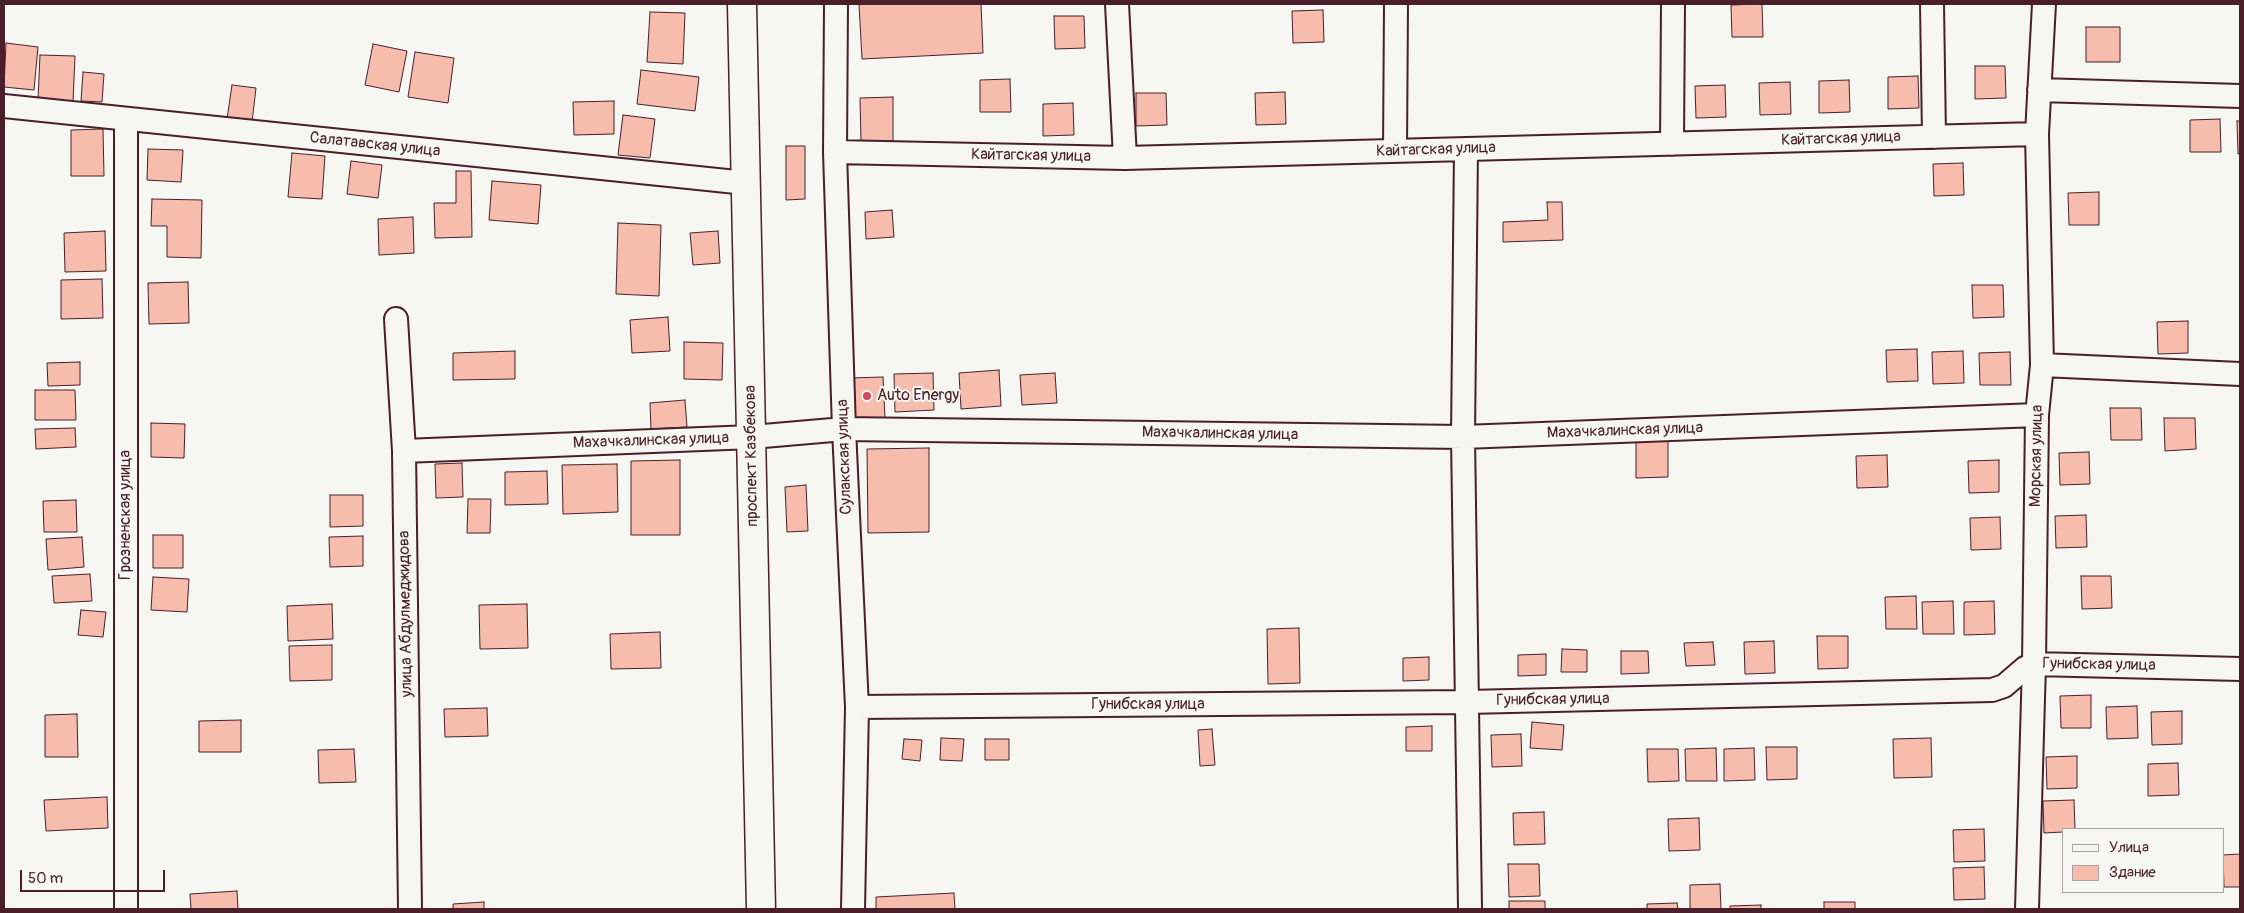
<!DOCTYPE html>
<meta charset="utf-8">
<style>
body{margin:0}
#map{position:relative;width:2244px;height:913px;overflow:hidden;background:#f6f6f2;font-family:Pangolin,sans-serif}
canvas{display:block}
.frame{position:absolute;inset:0;border:5px solid #4a1f2b;pointer-events:none}
.legend{position:absolute;left:2062px;top:828px;width:162px;height:65px;box-sizing:border-box;background:#f6f6f2;border:1px solid #b1a0a2;margin:0;padding:6px 9px;list-style:none;font-size:15px;color:#4a1f2b}
.legend li{display:flex;align-items:center;gap:10px;height:25px}
.legend b{width:25px;border:1px solid #b1a0a2}
.scale{position:absolute;left:20px;top:870px;width:145px;height:22px;box-sizing:border-box;border:2px solid #4a1f2b;border-top:0;padding-left:6px;font-size:15px;line-height:18px;white-space:nowrap;color:#4a1f2b;-webkit-text-stroke:4px #f6f6f2;paint-order:stroke}
</style>
<div id="map">
<canvas width="2244" height="913"></canvas>
<div class="frame"></div>
<ul class="legend">
<li><b style="height:6px;background:#f6f6f2"></b>Улица</li>
<li><b style="height:14px;background:#f6bdad"></b>Здание</li>
</ul>
<div class="scale">50 m</div>
</div>
<script>
const context = document.querySelector('canvas').getContext('2d');
context.lineJoin = 'round';
function fill(path, color) {
  context.fillStyle = color;
  context.fill(path, 'evenodd');
}
function poly(rows) {
  const path = new Path2D();
  for (const r of rows) {
    path.moveTo(r[0], r[1]);
    for (let i = 2; i < r.length; i += 2) path.lineTo(r[i], r[i + 1]);
  }
  return path;
}
function trace(path, color, width, dash) {
  context.strokeStyle = color;
  context.lineWidth = width;
  context.lineCap = dash ? 'butt' : 'round';
  context.setLineDash(dash || []);
  context.stroke(path);
}
function label(font, color, halo, rows, align = 'center') {
  context.font = font + ' Pangolin,sans-serif';
  context.lineWidth = 4;
  context.setLineDash([]);
  context.textBaseline = 'middle';
  context.strokeStyle = halo;
  context.fillStyle = color;
  for (const [text, x, y, turn = 0] of rows) {
    context.save();
    context.translate(x, y);
    context.rotate((+turn || 0) * Math.PI / 180);
    context.textAlign = isNaN(turn) ? turn : align;
    if (halo) context.strokeText(text, 0, 0);
    context.fillText(text, 0, 0);
    context.restore();
  }
}
const building = poly([
 [859,4,981,4,983,53,862,59,859,4],
 [1762,4,1763,37,1732,37,1731,5,1762,4],
 [1323,10,1324,42,1293,43,1292,11,1323,10],
 [650,12,685,13,683,64,647,62,650,12],
 [1054,16,1084,16,1085,48,1055,49,1054,16],
 [2086,27,2120,27,2120,62,2086,62,2086,27],
 [6,43,38,47,34,90,4,87,6,43],
 [373,44,407,51,399,92,365,85,373,44],
 [415,52,454,58,448,103,408,97,415,52],
 [40,55,75,56,73,102,38,100,40,55],
 [1975,66,2005,66,2006,98,1975,99,1975,66],
 [641,70,699,77,695,111,637,104,641,70],
 [83,72,104,74,102,102,81,101,83,72],
 [1918,76,1919,108,1888,109,1888,77,1918,76],
 [1010,79,1011,112,980,112,980,80,1010,79],
 [1849,80,1850,112,1819,113,1819,81,1849,80],
 [1790,82,1791,114,1760,115,1759,83,1790,82],
 [232,85,256,88,252,122,227,119,232,85],
 [1725,85,1726,117,1696,118,1695,86,1725,85],
 [1285,92,1286,124,1256,125,1255,93,1285,92],
 [1136,93,1166,93,1167,125,1136,126,1136,93],
 [893,97,893,141,861,141,860,98,893,97],
 [614,101,614,134,574,135,573,102,614,101],
 [1073,103,1074,135,1043,136,1043,104,1073,103],
 [623,115,655,119,650,158,618,155,623,115],
 [2220,119,2221,152,2190,152,2190,120,2220,119],
 [2237,121,2240,121,2240,154,2238,154,2237,121],
 [103,129,104,176,71,176,71,130,103,129],
 [786,146,805,146,805,199,786,200,786,146],
 [148,149,183,150,181,182,147,180,148,149],
 [292,153,325,156,322,199,288,197,292,153],
 [351,161,382,165,378,198,347,194,351,161],
 [1963,163,1964,195,1934,196,1933,164,1963,163],
 [456,171,471,171,472,237,435,238,434,203,456,203,456,171],
 [492,181,541,185,538,224,489,220,492,181],
 [2099,192,2099,225,2069,225,2068,193,2099,192],
 [152,199,202,200,201,258,167,257,167,226,151,226,152,199],
 [1547,202,1562,202,1563,240,1503,242,1503,222,1548,220,1547,202],
 [892,210,894,237,866,239,865,212,892,210],
 [413,217,414,253,379,255,378,219,413,217],
 [618,223,661,225,659,296,616,294,618,223],
 [105,231,106,271,65,272,64,233,105,231],
 [718,231,720,263,693,265,690,233,718,231],
 [102,279,103,318,61,319,61,280,102,279],
 [188,282,189,323,149,324,148,283,188,282],
 [1972,285,2003,285,2004,317,1973,318,1972,285],
 [668,317,670,351,632,353,630,320,668,317],
 [2188,321,2188,353,2158,354,2157,322,2188,321],
 [684,342,723,343,722,380,684,379,684,342],
 [1917,349,1918,381,1887,382,1886,350,1917,349],
 [515,351,515,379,453,380,453,353,515,351],
 [1963,351,1964,383,1933,384,1932,352,1963,351],
 [2010,352,2011,385,1980,385,1979,353,2010,352],
 [80,362,80,385,48,386,47,363,80,362],
 [999,370,1001,406,961,409,959,373,999,370],
 [933,373,934,410,895,412,894,374,933,373],
 [1055,373,1057,403,1022,405,1020,375,1055,373],
 [883,377,885,418,851,419,850,378,883,377],
 [35,390,75,390,76,420,35,420,35,390],
 [685,400,687,427,651,429,650,403,685,400],
 [2110,408,2141,408,2142,440,2111,440,2110,408],
 [2164,418,2195,418,2196,449,2165,451,2164,418],
 [151,423,185,424,184,458,151,457,151,423],
 [75,428,76,447,36,449,35,429,75,428],
 [1636,439,1668,439,1668,477,1636,478,1636,439],
 [929,448,929,532,868,533,867,449,929,448],
 [2089,452,2090,484,2060,485,2059,453,2089,452],
 [1887,455,1888,487,1857,488,1856,456,1887,455],
 [680,460,680,535,631,535,631,461,680,460],
 [1999,460,1999,492,1969,493,1968,461,1999,460],
 [462,463,463,497,436,498,435,464,462,463],
 [617,464,618,512,563,514,562,465,617,464],
 [547,471,548,504,505,505,505,472,547,471],
 [806,485,808,531,787,532,785,487,806,485],
 [330,495,363,495,363,526,330,527,330,495],
 [468,499,491,499,490,533,467,533,468,499],
 [76,500,77,532,44,532,43,501,76,500],
 [2086,515,2087,547,2056,548,2055,516,2086,515],
 [2000,517,2001,549,1971,550,1970,518,2000,517],
 [153,535,183,535,183,568,153,568,153,535],
 [363,536,363,566,330,567,329,537,363,536],
 [82,537,84,567,48,570,46,539,82,537],
 [90,574,92,601,54,603,52,576,90,574],
 [2081,576,2111,576,2112,608,2082,609,2081,576],
 [153,577,189,579,187,612,151,610,153,577],
 [1916,596,1917,629,1886,629,1885,597,1916,596],
 [1953,601,1954,634,1923,634,1922,602,1953,601],
 [1994,601,1995,634,1964,635,1964,602,1994,601],
 [332,604,333,639,288,641,287,606,332,604],
 [527,604,528,648,480,649,479,605,527,604],
 [81,610,106,612,103,637,78,635,81,610],
 [1299,628,1300,683,1268,684,1267,629,1299,628],
 [660,632,661,668,611,669,610,634,660,632],
 [1817,636,1848,636,1848,668,1818,669,1817,636],
 [1774,641,1775,673,1745,674,1744,642,1774,641],
 [1713,642,1715,665,1686,666,1684,643,1713,642],
 [332,645,332,680,290,681,289,646,332,645],
 [1562,649,1587,650,1587,672,1561,672,1562,649],
 [1621,651,1648,651,1649,673,1621,674,1621,651],
 [1546,654,1546,675,1518,676,1518,655,1546,654],
 [1429,657,1429,680,1403,681,1403,658,1429,657],
 [2091,695,2091,728,2061,728,2060,696,2091,695],
 [2137,706,2138,738,2107,739,2106,707,2137,706],
 [487,708,488,736,445,737,444,709,487,708],
 [2182,711,2182,744,2152,745,2151,712,2182,711],
 [77,714,78,757,45,757,45,715,77,714],
 [241,720,241,752,199,752,199,721,241,720],
 [1532,722,1564,725,1562,750,1530,748,1532,722],
 [1432,726,1432,751,1406,751,1406,727,1432,726],
 [1212,729,1215,765,1200,766,1198,730,1212,729],
 [1521,734,1522,766,1492,767,1491,735,1521,734],
 [941,738,964,739,962,761,940,760,941,738],
 [1931,738,1932,777,1894,778,1893,739,1931,738],
 [904,739,922,740,920,761,902,759,904,739],
 [985,739,1009,739,1009,760,985,760,985,739],
 [1766,747,1797,747,1797,779,1767,780,1766,747],
 [1716,748,1717,781,1686,781,1685,749,1716,748],
 [1754,748,1755,780,1724,781,1724,749,1754,748],
 [354,749,356,782,319,783,318,750,354,749],
 [1647,749,1678,749,1679,781,1648,782,1647,749],
 [2077,756,2077,788,2047,789,2046,757,2077,756],
 [2178,763,2179,795,2148,796,2148,764,2178,763],
 [107,797,108,828,46,831,44,800,107,797],
 [2074,800,2075,829,2063,829,2063,832,2044,833,2043,801,2074,800],
 [1544,812,1545,844,1514,845,1513,813,1544,812],
 [1699,818,1700,850,1669,851,1668,819,1699,818],
 [1984,829,1985,861,1954,862,1953,830,1984,829],
 [2240,854,2240,887,2224,887,2223,855,2240,854],
 [1508,864,1539,864,1540,896,1509,897,1508,864],
 [1984,867,1985,899,1954,900,1953,868,1984,867],
 [1720,884,1721,909,1690,909,1690,885,1720,884],
 [237,891,238,909,191,909,190,894,237,891],
 [954,893,955,909,876,909,876,897,954,893],
 [1509,901,1545,901,1545,909,1509,909,1509,901],
 [484,902,484,909,453,909,453,904,484,902],
 [1824,902,1855,902,1855,909,1824,909,1824,902],
 [1677,903,1678,909,1647,909,1647,904,1677,903],
 [1761,905,1761,909,1730,909,1730,906,1761,905]
]);
fill(building, '#f6bdad');
trace(building, '#4a1f2b', 1);
const street = poly([
 [836,4,835,152,844,429,857,707,853,909],
 [1117,4,1125,158],
 [1932,4,1934,137],
 [2039,90,2240,96],
 [4,106,746,183],
 [126,120,126,909],
 [1672,144,1673,4],
 [1466,149,1463,437,1470,909],
 [1395,151,1396,4],
 [835,152,1125,158,2037,134],
 [396,319,404,451,410,909],
 [2042,365,2240,374],
 [404,451,752,437,844,429,1463,437,2037,415],
 [857,707,1467,702,1992,690,2004,686,2025,668,2034,664,2240,669],
 [2027,909,2034,664,2037,415,2042,365,2037,134,2044,4]
]);
const highway = poly([
 [742,4,761,909]
]);
trace(street, '#4a1f2b', 26);
trace(highway, '#4a1f2b', 31);
trace(street, '#f6f6f2', 22);
trace(highway, '#f6f6f2', 28);
for (const [x, y, r, color] of [
 [867,396,5,"#d1495b"]
]) {
  const dot = new Path2D();
  dot.arc(x, y, r, 0, 2 * Math.PI);
  context.fillStyle = color;
  context.fill(dot);
  trace(dot, '#f6f6f2', 2);
}
label('16px', '#4a1f2b', '#f6f6f2', [
 ["Кайтагская улица",1841,139,-2],
 ["Салатавская улица",375,145,6],
 ["Кайтагская улица",1436,150,-2],
 ["Кайтагская улица",1031,156,1],
 ["Махачкалинская улица",1625,431,-2],
 ["Махачкалинская улица",1220,434,1],
 ["Махачкалинская улица",651,441,-2],
 ["проспект Казбекова",752,456,-91],
 ["Морская улица",2037,456,-89],
 ["Сулакская улица",845,457,-92],
 ["Грозненская улица",126,515,-90],
 ["улица Абдулмеджидова",406,614,-91],
 ["Гунибская улица",2099,665,1],
 ["Гунибская улица",1553,700,-1],
 ["Гунибская улица",1148,705]
]);
label('16px', '#4a1f2b', '#f6f6f2', [
 ["Auto Energy",877,396]
], 'left');
</script>
